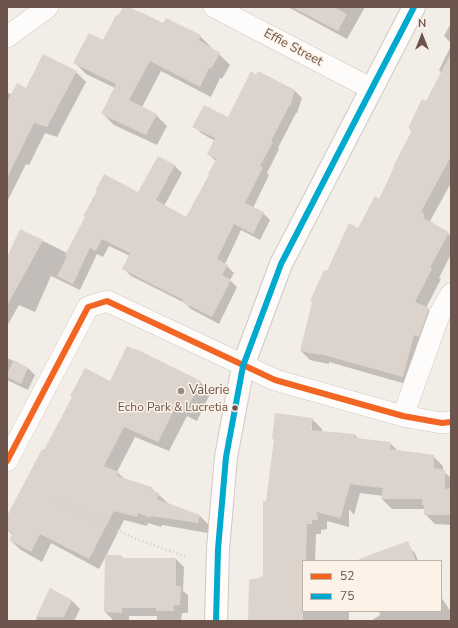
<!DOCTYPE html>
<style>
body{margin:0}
#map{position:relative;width:458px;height:628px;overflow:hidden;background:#f3ede7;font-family:"Nunito Sans",sans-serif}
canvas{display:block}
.frame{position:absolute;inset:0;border:8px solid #6c554c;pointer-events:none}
.legend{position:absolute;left:302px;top:560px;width:140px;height:52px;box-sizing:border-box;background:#fcf2e7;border:1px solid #c2b3a9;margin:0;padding:5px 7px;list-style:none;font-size:12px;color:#6c554c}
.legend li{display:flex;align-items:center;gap:8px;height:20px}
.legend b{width:20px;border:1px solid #c2b3a9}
.north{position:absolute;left:402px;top:16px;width:40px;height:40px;-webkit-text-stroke:3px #fcf2e7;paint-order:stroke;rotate:0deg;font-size:11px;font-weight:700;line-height:16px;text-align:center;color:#6c554c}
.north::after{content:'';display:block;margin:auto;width:14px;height:18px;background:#6c554c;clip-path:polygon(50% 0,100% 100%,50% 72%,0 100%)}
</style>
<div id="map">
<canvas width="458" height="628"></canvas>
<div class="frame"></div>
<ul class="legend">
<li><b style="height:5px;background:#f26522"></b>52</li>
<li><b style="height:5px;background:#00a9ce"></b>75</li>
</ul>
<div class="north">N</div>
</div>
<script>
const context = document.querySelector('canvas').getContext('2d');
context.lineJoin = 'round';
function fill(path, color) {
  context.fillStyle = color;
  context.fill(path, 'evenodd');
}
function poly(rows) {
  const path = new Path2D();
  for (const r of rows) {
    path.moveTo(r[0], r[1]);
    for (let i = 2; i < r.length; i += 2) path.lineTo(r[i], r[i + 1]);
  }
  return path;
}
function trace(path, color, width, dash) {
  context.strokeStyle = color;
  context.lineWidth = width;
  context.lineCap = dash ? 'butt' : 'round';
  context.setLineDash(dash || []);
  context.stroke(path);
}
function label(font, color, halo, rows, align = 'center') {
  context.font = font + ' "Nunito Sans",sans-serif';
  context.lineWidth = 3;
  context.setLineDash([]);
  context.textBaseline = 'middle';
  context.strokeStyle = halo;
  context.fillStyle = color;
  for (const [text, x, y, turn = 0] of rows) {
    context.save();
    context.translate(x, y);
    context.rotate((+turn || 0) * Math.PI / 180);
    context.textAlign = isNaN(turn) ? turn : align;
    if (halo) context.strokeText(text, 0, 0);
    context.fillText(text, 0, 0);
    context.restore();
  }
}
fill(poly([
 [124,7,127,7,164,25,200,36,211,47,211,49,219,54,230,65,222,79,220,78,211,97,161,71,142,107,156,115,167,126,157,145,114,125,103,114,115,88,86,74,75,63,103,41],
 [288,7,365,7,347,39],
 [451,23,451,43,444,36],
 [451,46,451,183,430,221,451,236,451,254,439,278,441,279,426,308,438,318,413,386,329,362,329,364,310,360,301,351,327,272,380,201,412,131,409,128,427,102,442,73,439,70],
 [76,72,86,82,57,137,45,133,29,165,26,164,7,202,7,92,12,95],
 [259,72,295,91,302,98,297,113,296,113,278,148,279,149,267,173,269,175,253,208,263,213,270,220,260,240,241,230,225,264,234,273,230,280,237,287,219,324,191,309,185,303,131,276,124,269,130,256,109,246,103,257,97,254,80,290,51,276,35,312,19,305,7,326,7,259,21,230,67,253,139,194,159,157,175,166,182,173,164,206,187,218,210,175,216,161,208,154,215,141,201,133,194,126,228,118],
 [7,358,28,368,35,375,28,390,7,380],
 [110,382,200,382,211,392,197,421,187,416,169,451,135,437,117,472,126,480,151,488,169,504,200,516,210,526,208,533,162,525,161,527,148,523,147,526,124,520,106,556,121,556,124,559,176,559,184,567,183,591,188,595,188,613,182,613,181,621,157,621,157,616,129,616,129,621,113,620,105,612,106,556,99,569,51,543,42,562,21,550,10,540,13,535,7,530,45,451],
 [312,419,322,429,322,432,355,435,359,440,390,443,398,451,433,456,443,466,443,471,451,478,451,525,435,524,425,514,425,509,392,509,382,499,383,496,360,493,354,515,349,509,349,527,327,521,327,529,321,530,321,534,316,534,315,561,303,561,303,611,349,611,349,621,249,621,264,577,267,502,275,440,273,439],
 [310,426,312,426,311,435],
 [405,543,415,553,418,561,383,561],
 [51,590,72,601,80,609,74,621,36,621,37,616],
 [441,597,451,612,451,621,371,621,380,615,379,611,441,611]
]), '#0003');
fill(poly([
 [123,7,129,7,141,13,141,12,163,23,166,18,201,35,199,40,220,53,211,69,209,68,200,87,150,61,129,100,157,114,146,135,101,114,116,84,73,63,89,33,103,40,116,15,118,16],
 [292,7,334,7,347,14,338,31],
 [451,53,451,156,421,212,425,214,423,218,449,232,430,268,432,269,415,302,429,308,419,337,414,335,403,377,320,354,319,355,300,351,312,302,310,301,324,270,327,271,349,223,358,228,375,196,379,199,394,167,393,167,412,130,408,128,422,99,426,101],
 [43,54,77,71,47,127,34,123,7,178,7,102,17,83,26,88],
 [251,71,256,75,258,71,295,90,290,107,289,106,271,141,273,142,260,166,263,167,245,203,264,212,253,234,234,224,217,259,228,265,222,275,231,280,212,317,182,302,183,300,122,269,130,253,102,239,96,251,90,248,73,284,57,276,67,256,65,255,85,217,83,216,97,191,95,191,104,174,138,192,158,156,175,165,156,200,186,217,209,175,208,174,216,159,207,154,215,138,192,127,204,105,228,117],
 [20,229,43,240,7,306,7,257],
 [127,346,134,349,134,348,201,381,186,411,176,406,158,442,124,427,104,466,119,472,117,476,152,487,151,490,159,493,157,499,200,515,198,523,151,516,151,518,138,513,137,517,114,511,89,559,40,534,31,552,9,540,13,533,7,530,7,516,42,449,44,450,72,397,70,396,85,368,110,381],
 [14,360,28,368,21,384,7,377,7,374],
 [275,413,313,418,311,430,355,434,355,438,391,442,390,449,434,455,434,468,445,470,445,489,451,488,451,515,424,515,424,505,422,505,422,499,381,499,383,488,350,484,341,517,339,518,317,512,318,520,312,520,312,524,307,524,306,561,303,561,303,621,248,621,249,580,262,577,263,575,263,501,266,501,274,439,272,439],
 [408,541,416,561,359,561,359,559],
 [105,555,121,555,121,558,176,558,176,586,181,586,180,605,174,605,174,611,156,611,156,608,122,608,122,613,104,612],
 [50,588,72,600,64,617,36,617]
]), '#dcd3cd');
const minor = poly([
 [214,7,372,89],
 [7,37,48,7],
 [403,416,440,313,451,294],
 [7,461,88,307,107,301,275,380,403,416,442,423,451,422]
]);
const tertiary = poly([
 [216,621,218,549,226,457,243,366,281,264,414,7]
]);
trace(minor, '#d0c9c3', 22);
trace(tertiary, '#d0c9c3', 24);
trace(poly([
 [52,499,134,538,187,557]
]), '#d2cbc6', 2.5, [1, 3]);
trace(minor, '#fdfcfb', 21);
trace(tertiary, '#fdfcfb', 22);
trace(poly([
 [7,461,88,307,107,301,275,380,403,416,442,423,451,422]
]), '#f26522', 6);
trace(poly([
 [216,621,218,549,226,457,243,366,281,264,414,7]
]), '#00a9ce', 6);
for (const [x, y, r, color] of [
 [181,391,4,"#9b8a82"],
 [235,408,3.5,"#6c554c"]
]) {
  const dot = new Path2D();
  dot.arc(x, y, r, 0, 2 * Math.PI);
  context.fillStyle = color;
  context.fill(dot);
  trace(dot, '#fcf2e7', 1.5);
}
label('12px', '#6c554c', '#fcf2e7', [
 ["Echo Park & Lucretia",228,408]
], 'right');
label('13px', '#6c554c', '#fcf2e7', [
 ["Effie Street",293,48,28]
]);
label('13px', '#6c554c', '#fcf2e7', [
 ["Valerie",189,391]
], 'left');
</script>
